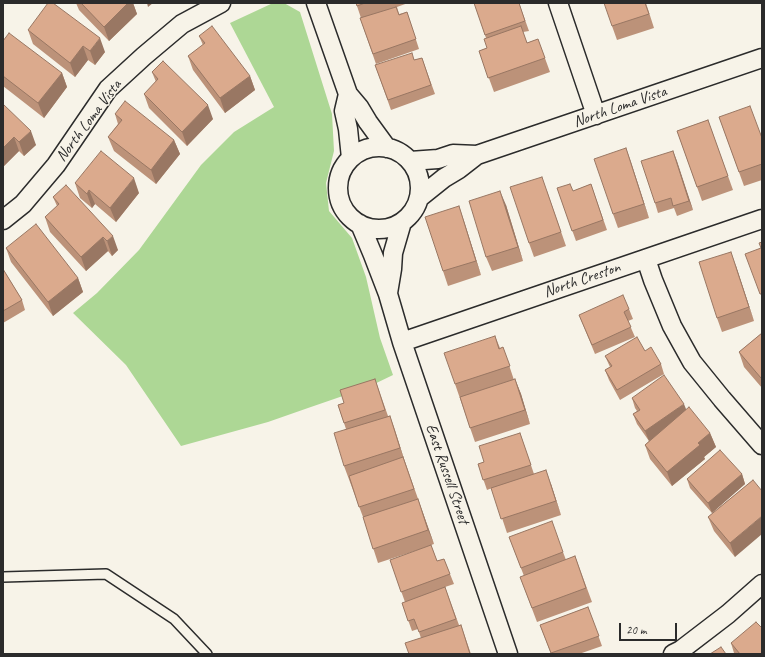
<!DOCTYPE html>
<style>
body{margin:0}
#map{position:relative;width:765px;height:657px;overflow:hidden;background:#f7f3e8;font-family:Caveat,sans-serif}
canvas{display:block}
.frame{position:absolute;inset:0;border:4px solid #2b2b2b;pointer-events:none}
.scale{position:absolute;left:619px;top:623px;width:58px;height:18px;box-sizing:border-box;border:2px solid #2b2b2b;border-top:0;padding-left:5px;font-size:12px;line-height:14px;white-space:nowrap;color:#2b2b2b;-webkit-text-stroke:3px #f7f3e8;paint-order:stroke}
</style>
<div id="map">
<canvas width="765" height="657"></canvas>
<div class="frame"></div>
<div class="scale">20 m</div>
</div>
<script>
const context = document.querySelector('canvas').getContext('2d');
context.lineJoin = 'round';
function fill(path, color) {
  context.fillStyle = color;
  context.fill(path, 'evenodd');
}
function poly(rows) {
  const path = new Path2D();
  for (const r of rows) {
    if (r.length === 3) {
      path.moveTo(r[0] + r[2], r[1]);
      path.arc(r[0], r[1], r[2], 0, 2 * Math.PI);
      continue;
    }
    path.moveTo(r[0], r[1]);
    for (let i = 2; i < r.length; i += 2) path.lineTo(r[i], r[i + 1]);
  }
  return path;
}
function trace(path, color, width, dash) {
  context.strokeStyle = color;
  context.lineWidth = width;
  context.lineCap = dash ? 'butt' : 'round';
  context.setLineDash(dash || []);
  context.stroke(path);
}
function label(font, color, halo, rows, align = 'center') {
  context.font = font + ' Caveat,sans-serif';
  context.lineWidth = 3;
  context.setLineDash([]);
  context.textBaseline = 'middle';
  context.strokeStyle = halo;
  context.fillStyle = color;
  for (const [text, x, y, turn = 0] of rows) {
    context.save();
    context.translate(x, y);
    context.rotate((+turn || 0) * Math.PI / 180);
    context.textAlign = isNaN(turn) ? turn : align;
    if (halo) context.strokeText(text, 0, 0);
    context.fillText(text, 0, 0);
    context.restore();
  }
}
fill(poly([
 [273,3,284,3,300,12,332,114,334,151,326,183,329,211,352,238,366,277,380,338,393,375,366,388,308,408,268,422,181,446,126,365,73,313,97,293,139,250,201,165,234,132,274,107,230,23]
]), '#add795');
const service = poly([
 [3,577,106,574,174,619,207,654]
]);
const minor = poly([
 [316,3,348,94,359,107,368,122,387,148],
 [558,3,596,115],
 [348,94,344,111,348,129,351,158],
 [379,188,41],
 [410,161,438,159,453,154,477,155],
 [419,198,444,178,459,169,477,155,762,58],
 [3,220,23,204,56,165,108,89,144,56,182,24,221,3],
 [360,224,373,255,388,294,402,342,508,654],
 [646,259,653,280,672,326,692,362,722,399,762,445],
 [388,293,392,269,393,253,402,222],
 [402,342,762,219],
 [673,654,681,650,728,614,762,584]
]);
trace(service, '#2b2b2b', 12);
trace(minor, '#2b2b2b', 21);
trace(service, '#f7f3e8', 9);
trace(minor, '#f7f3e8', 18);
fill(poly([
 [76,3,133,3,137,14,109,41,79,10],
 [356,3,408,3,397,7,399,14,407,12,419,49,376,64,360,18,361,18],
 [474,3,519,3,529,31,523,32,527,43,538,39,550,72,494,92,479,51,487,48,486,38],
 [646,3,654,28,617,40,612,26],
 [28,30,105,52,95,65,88,60,75,77,33,44],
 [199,36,250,76,255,90,225,113,193,70,188,56,203,45],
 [3,41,62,73,67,87,44,118,3,86],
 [422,58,435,94,391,110,375,65,414,60],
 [152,72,213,119,187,146,149,108,144,94,156,82],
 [3,104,36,145,24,156,19,151,3,167],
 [115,114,174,140,180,154,156,184,114,151,108,137,118,124],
 [719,117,762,138,762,180,744,186],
 [708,120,733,190,702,201,677,131],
 [626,148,649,218,618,228,613,214],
 [673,151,693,210,677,216,674,208,658,213,655,203],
 [75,183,139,193,116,222,95,204,92,208,80,198],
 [591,184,607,230,576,241,557,188,573,191],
 [547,191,566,246,534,257,529,243],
 [53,197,118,250,112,256,108,251,86,271,50,232,45,217,57,206],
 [506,205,523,261,492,271,486,257],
 [459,206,481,275,448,286,443,271],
 [6,248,78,278,83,292,53,316,11,262],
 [736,266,754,321,722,332,717,318],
 [3,269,22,300,25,310,3,323],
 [629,309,633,319,628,321,635,337,595,354,579,315],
 [762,333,762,388,744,367,739,352],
 [495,336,500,348,503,347,514,380,515,379,521,394,530,424,475,442,455,384],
 [645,351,661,364,664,374,620,400,609,380,605,370,610,367,605,356],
 [375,379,388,416,390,416,395,430,404,459,423,513,434,544,431,545,437,561,444,559,454,584,445,587,459,625,461,625,471,654,409,654,421,638,418,629,412,631,402,603,405,602,390,560,427,547,378,563,363,517,344,466,346,429,338,405,344,403],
 [632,398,686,410,710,433,716,447,704,457,705,459,672,486,650,459,645,445,649,441,637,424,633,414,637,411,635,408],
 [520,433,534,474,551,484,561,515,507,533,492,488,487,490,478,464,484,462],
 [742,474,745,484,712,513,690,488,687,479],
 [753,480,735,557,714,531,708,517],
 [509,537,563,552,566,560,575,556,592,602,537,622,520,577,524,576],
 [588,607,602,646,579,654,551,654,540,625],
 [731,643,762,654,736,654,734,653]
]), '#bc9279');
fill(poly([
 [128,3,133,3,137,14,109,41,104,27],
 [147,3,153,3,148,7],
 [100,38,105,52,95,65,90,51],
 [83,46,88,60,75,77,70,63],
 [62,73,67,87,44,118,38,103],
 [250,76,255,90,225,113,220,98],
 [208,105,213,119,187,146,182,132],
 [31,131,36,145,24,156,19,142],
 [14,137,19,151,3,167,3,148],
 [174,140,180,154,156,184,151,170],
 [626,148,631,162,649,218,644,204],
 [673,151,677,161,693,210,689,201],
 [134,178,139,193,116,222,110,208],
 [89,190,95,204,92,208,87,194],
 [500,191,506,205,523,261,518,247],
 [459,206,464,221,481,275,476,261],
 [113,236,118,250,112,256,107,241],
 [103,237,108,251,86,271,81,257],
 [731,252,736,266,754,321,749,307],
 [78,278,83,292,53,316,48,302],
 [515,379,521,394,530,424,525,410],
 [684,404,688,414,649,441,645,431],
 [390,416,404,459,419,503,400,448],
 [710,433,716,447,704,457,705,459,672,486,667,472,698,443],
 [546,470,551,484,561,515,556,501],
 [742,474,745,484,712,513,708,503],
 [418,499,423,513,434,544,428,530],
 [762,516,762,534,735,557,730,543]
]), '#997763');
const building = poly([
 [48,3,53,3,100,38,90,51,83,46,70,63,28,30,48,3],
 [81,3,128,3,104,27,81,3],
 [356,3,365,3,357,6,356,3],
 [474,3,519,3,525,21,485,35,474,3],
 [604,3,645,3,649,14,612,26,604,3],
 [396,7,399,15,407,12,416,39,373,54,360,18,396,7],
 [212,26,250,76,220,98,188,56,205,43,199,36,212,26],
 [521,26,527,43,538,39,545,58,488,78,479,51,487,48,484,39,521,26],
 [9,33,62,73,38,103,3,76,3,41,9,33],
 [412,53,414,60,422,58,431,85,388,100,375,65,412,53],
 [163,61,208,105,182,132,144,94,158,79,152,72,163,61],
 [125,101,174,140,151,170,108,137,122,120,115,114,125,101],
 [3,104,31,131,19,142,14,137,3,148,3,104],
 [750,106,762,138,762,164,739,172,719,117,750,106],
 [708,120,728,176,697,187,677,131,708,120],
 [626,148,644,204,613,214,594,159,626,148],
 [101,151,134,178,110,208,89,190,87,194,75,183,101,151],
 [673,151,689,201,673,206,671,198,655,203,641,161,673,151],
 [542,177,561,232,529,243,510,187,542,177],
 [570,184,573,191,591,184,603,220,572,231,557,188,570,184],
 [66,185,113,236,107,241,103,237,81,257,45,217,59,204,53,197,66,185],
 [500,191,518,247,486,257,469,201,500,191],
 [459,206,476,261,443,271,425,217,459,206],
 [36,224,78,278,48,302,6,248,36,224],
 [762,242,762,294,760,294,745,254,761,248,759,243,762,242],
 [731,252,749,307,717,318,699,262,731,252],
 [3,269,22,300,3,311,3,269],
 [623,295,629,309,624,312,631,327,592,345,579,315,623,295],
 [762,333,762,377,761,378,739,352,762,333],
 [495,336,499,349,503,347,510,366,455,384,444,353,495,336],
 [637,337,645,351,651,347,661,364,617,390,605,370,612,366,605,356,637,337],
 [664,375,684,404,645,431,633,414,640,410,632,398,664,375],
 [375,379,385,410,344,423,338,405,344,403,340,390,375,379],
 [515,379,525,410,470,428,460,397,515,379],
 [689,407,710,433,698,443,700,445,667,472,645,445,689,407],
 [390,416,400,448,344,466,334,433,390,416],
 [520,433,531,465,483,480,478,464,484,462,479,446,520,433],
 [720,450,742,474,708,503,687,479,720,450],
 [403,457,414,489,359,507,349,476,403,457],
 [546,470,556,501,501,519,491,488,546,470],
 [753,480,762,491,762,516,730,543,708,517,753,480],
 [418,499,428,530,373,549,363,517,418,499],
 [552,521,563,552,521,568,509,537,552,521],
 [431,545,437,561,444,559,450,574,401,592,390,560,431,545],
 [575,556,586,588,532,608,520,577,575,556],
 [445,587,456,619,419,632,414,619,408,621,402,603,445,587],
 [588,607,599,636,551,653,540,625,588,607],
 [756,622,762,628,762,654,740,654,731,643,756,622],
 [461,625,470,654,409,654,405,643,461,625],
 [721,647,726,654,710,654,721,647]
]);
fill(building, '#dbaa8d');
trace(building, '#997763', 1);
label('16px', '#2b2b2b', '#f7f3e8', [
 ["North Loma Vista",620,107,-19],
 ["North Loma Vista",89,121,-53],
 ["North Creston",582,280,-19],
 ["East Russell Street",447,474,71]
]);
</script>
